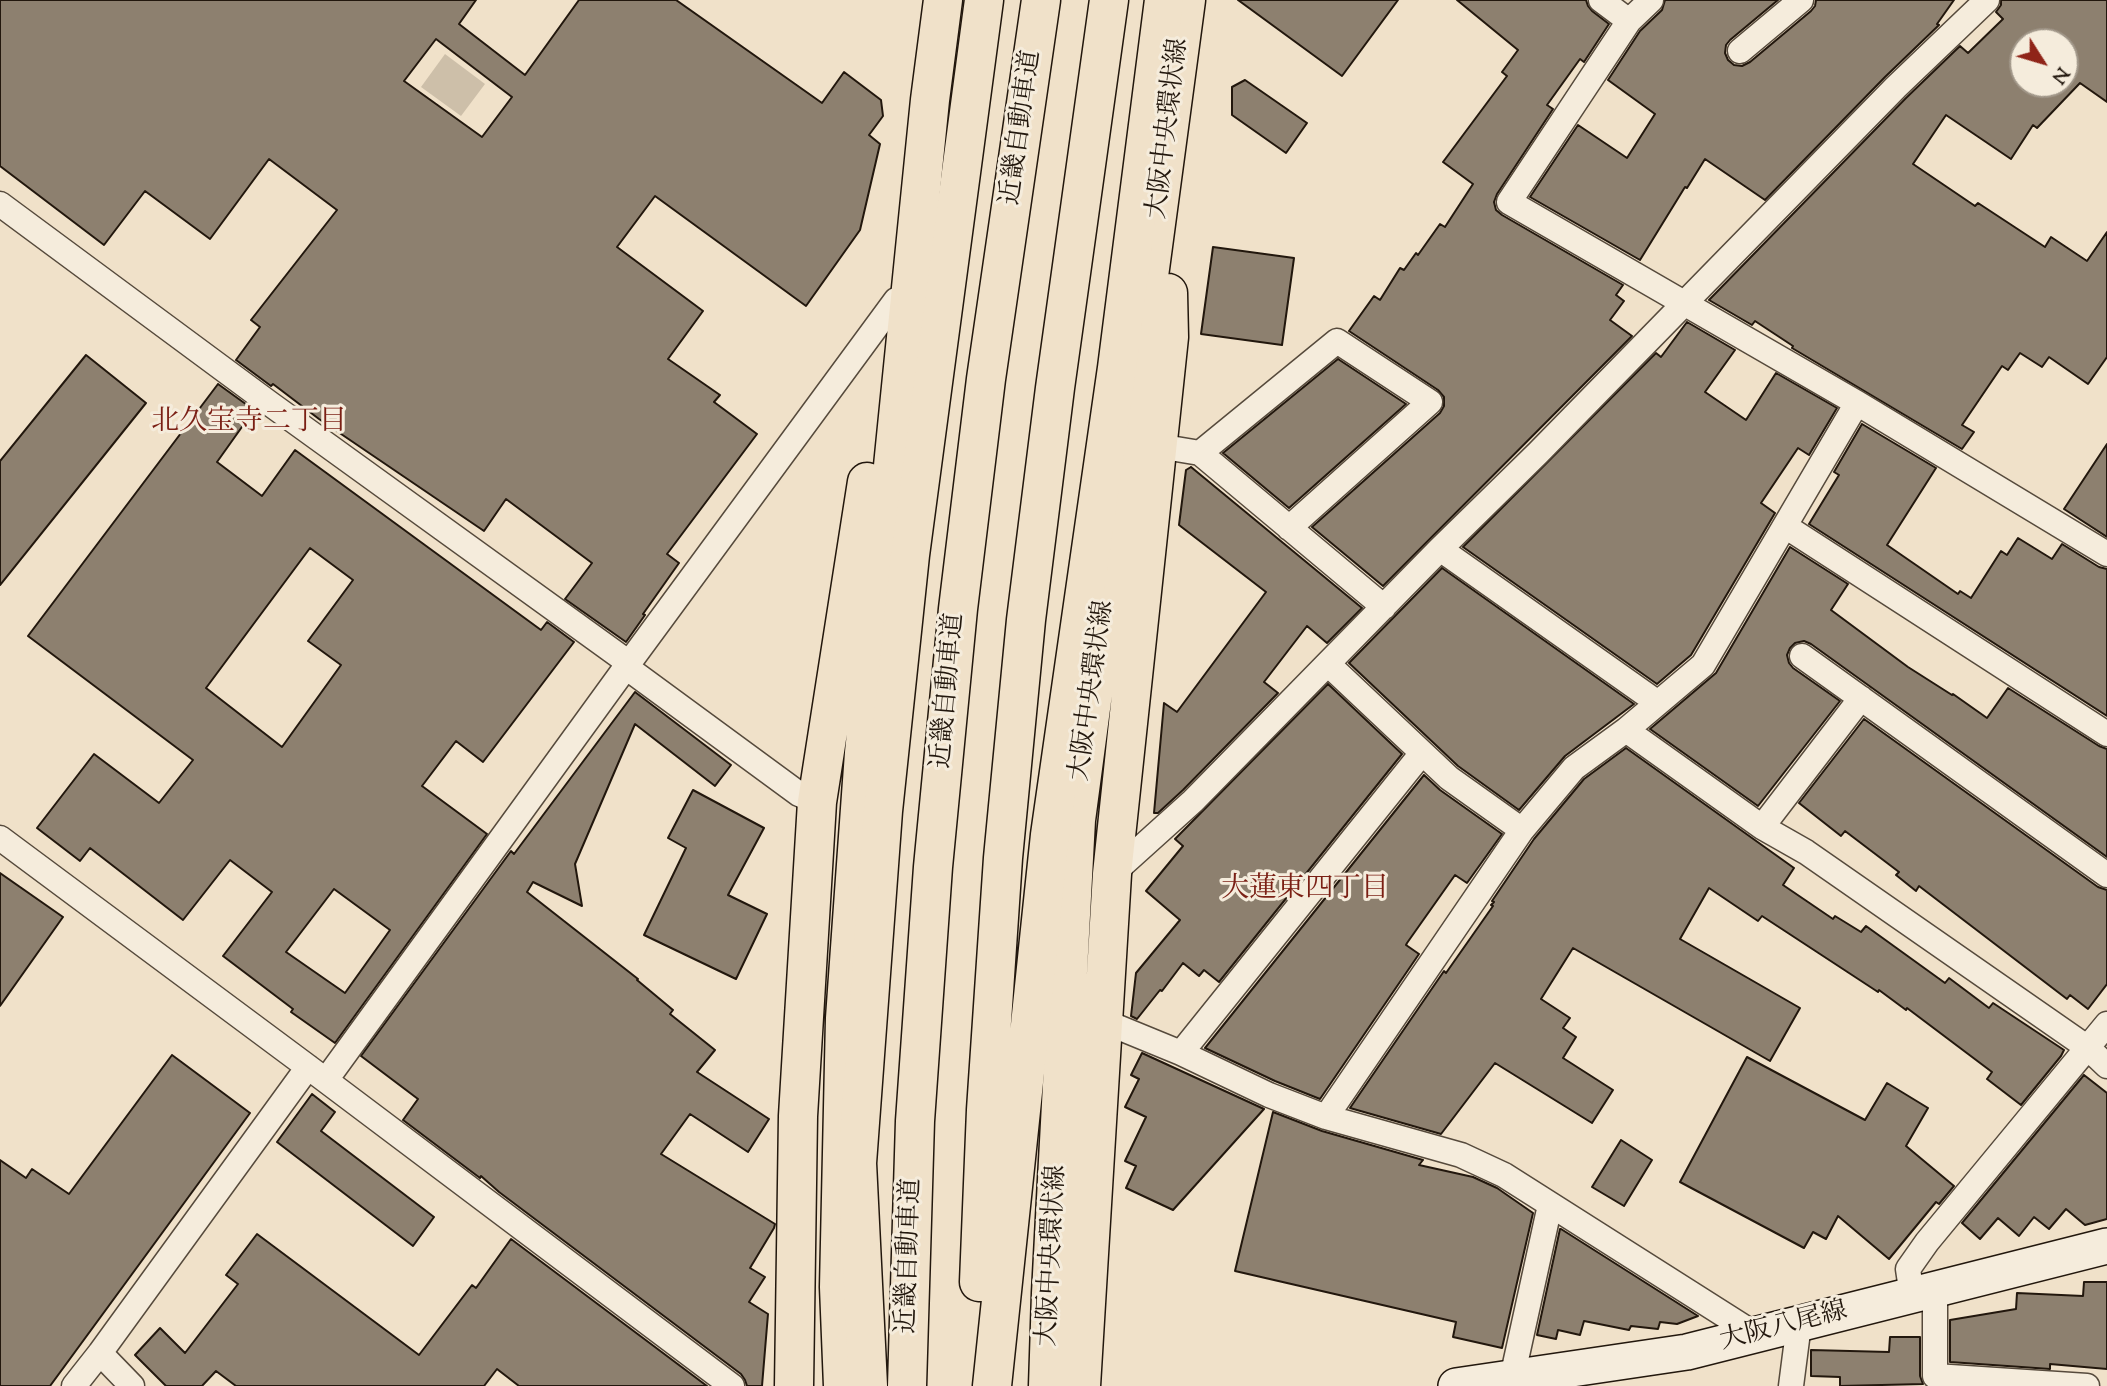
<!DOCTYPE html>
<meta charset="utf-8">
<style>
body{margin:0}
#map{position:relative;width:2107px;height:1386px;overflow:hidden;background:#f0e1c9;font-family:"Sorts Mill Goudy",serif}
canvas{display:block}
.north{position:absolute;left:2009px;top:28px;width:70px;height:70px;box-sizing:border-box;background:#f5ecdc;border:2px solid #a19789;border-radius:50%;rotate:127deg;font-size:19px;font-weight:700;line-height:28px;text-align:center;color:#22170d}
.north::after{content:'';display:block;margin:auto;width:24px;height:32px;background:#8f2418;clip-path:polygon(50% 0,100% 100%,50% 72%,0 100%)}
</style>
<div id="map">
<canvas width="2107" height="1386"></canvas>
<div class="north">N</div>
</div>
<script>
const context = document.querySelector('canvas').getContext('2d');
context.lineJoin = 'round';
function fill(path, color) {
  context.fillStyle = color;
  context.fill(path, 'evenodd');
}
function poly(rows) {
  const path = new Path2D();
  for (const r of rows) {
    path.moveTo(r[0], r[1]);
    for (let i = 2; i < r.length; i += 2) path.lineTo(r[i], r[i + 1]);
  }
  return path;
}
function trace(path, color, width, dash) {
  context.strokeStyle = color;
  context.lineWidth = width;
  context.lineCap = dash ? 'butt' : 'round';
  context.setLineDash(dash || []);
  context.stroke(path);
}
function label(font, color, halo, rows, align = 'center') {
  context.font = font + ' "Sorts Mill Goudy","Noto Serif JP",serif';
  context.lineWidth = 6;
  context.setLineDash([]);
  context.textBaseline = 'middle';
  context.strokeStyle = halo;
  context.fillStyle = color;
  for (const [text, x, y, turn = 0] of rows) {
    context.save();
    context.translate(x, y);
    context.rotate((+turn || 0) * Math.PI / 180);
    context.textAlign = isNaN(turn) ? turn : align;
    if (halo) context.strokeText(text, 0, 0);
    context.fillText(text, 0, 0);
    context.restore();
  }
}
fill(poly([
 [445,54,485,84,461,116,421,87]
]), '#cdbfa9');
const building = poly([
 [0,0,476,0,459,24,525,75,579,0,676,0,822,103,844,72,881,100,883,116,869,135,880,144,860,230,806,306,655,196,617,247,703,311,668,359,720,395,714,402,757,434,667,554,679,563,643,614,645,615,626,642,565,599,592,563,506,499,484,531,319,419,273,384,271,386,236,360,260,327,251,320,337,210,269,159,210,239,145,191,104,245,0,166,0,0],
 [436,39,512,97,482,137,404,81,436,39],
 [1238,0,1398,0,1342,76,1238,0],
 [1457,0,1586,0,1588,6,1592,11,1609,24,1584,62,1580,59,1547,105,1553,109,1497,194,1494,202,1496,210,1502,215,1623,285,1616,295,1624,301,1610,320,1632,336,1383,586,1312,527,1440,413,1444,406,1444,397,1438,390,1349,331,1374,296,1380,300,1400,268,1404,270,1416,253,1418,255,1440,224,1445,227,1473,184,1443,162,1507,76,1502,72,1518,50,1457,0],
 [1665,0,1778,0,1730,40,1726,45,1725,53,1728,60,1734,65,1742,66,1750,62,1811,11,1815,6,1816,0,1954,0,1937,24,1939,25,1885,77,1765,200,1705,159,1687,188,1685,187,1640,260,1530,197,1578,125,1627,158,1655,114,1608,80,1640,31,1662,10,1665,0],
 [2001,0,2107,0,2107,102,2080,83,2037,128,2033,125,2011,159,1946,115,1913,164,1975,206,1978,203,2045,247,2051,237,2087,261,2107,232,2107,357,2088,384,2049,357,2042,367,2020,353,2008,370,2002,366,1962,425,1974,432,1962,449,1792,348,1793,346,1755,321,1752,325,1709,300,1906,98,1960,46,1968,53,2003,19,1996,12,2001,5,2001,0],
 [2023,42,2065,42,2065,84,2023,84,2023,42],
 [1245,80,1307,123,1286,153,1232,115,1232,87,1245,80],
 [1213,247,1294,258,1282,345,1201,334,1213,247],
 [1687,322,1735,350,1705,392,1746,420,1776,373,1837,408,1809,455,1798,448,1761,503,1775,513,1691,655,1657,684,1463,547,1656,353,1661,357,1687,322],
 [86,355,146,403,0,585,0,461,86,355],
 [1338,359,1406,404,1289,508,1223,453,1338,359],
 [218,384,254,410,217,462,262,496,295,450,541,630,547,622,574,642,483,762,456,741,422,786,487,834,335,1043,291,1012,293,1009,223,956,272,892,230,860,183,920,90,848,80,861,37,828,94,754,159,803,193,760,28,636,218,384],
 [310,548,353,580,308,641,341,665,282,747,206,688,310,548],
 [334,889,390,930,345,993,286,952,334,889],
 [1862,424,1936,468,1887,545,1958,594,1960,591,1971,598,2001,551,2007,555,2018,538,2052,559,2062,544,2099,567,2107,569,2107,716,1809,524,1839,475,1834,472,1862,424],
 [2107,444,2107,537,2064,509,2107,444],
 [1191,467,1362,608,1327,643,1307,626,1264,682,1278,693,1183,790,1158,813,1154,813,1164,703,1177,712,1266,592,1179,525,1186,470,1191,467],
 [1790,547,1848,584,1831,610,1908,667,1952,695,1953,694,1987,718,2008,688,2099,746,2107,749,2107,857,1811,644,1804,641,1795,643,1790,648,1787,655,1789,663,1793,668,1840,701,1758,806,1650,729,1716,673,1790,547],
 [1442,568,1634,704,1565,756,1519,810,1458,766,1349,663,1442,568],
 [1328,684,1402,754,1219,982,1204,970,1199,976,1183,963,1162,991,1160,990,1137,1019,1131,1016,1136,973,1180,920,1146,891,1183,846,1175,839,1328,684],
 [635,692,731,765,715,786,635,724,575,864,582,906,533,882,527,892,638,979,637,980,673,1010,670,1014,715,1050,697,1072,769,1119,748,1152,690,1114,661,1154,775,1224,774,1228,750,1268,765,1277,749,1302,768,1314,762,1386,747,1386,745,1380,741,1374,499,1192,481,1176,480,1178,403,1120,418,1099,361,1056,511,851,514,854,635,692],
 [1864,719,2098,887,2107,890,2107,984,2088,1009,2070,995,2067,999,1919,886,1916,891,1896,875,1899,872,1845,831,1841,836,1799,803,1864,719],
 [1626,748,1794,868,1783,885,1833,919,1835,916,1861,932,1866,926,1945,983,1949,978,1989,1008,1993,1003,2064,1050,2061,1056,2021,1105,1987,1079,1992,1072,1907,1008,1906,1010,1879,990,1878,992,1762,916,1758,921,1709,888,1680,939,1800,1008,1770,1061,1573,948,1541,999,1570,1018,1563,1028,1576,1037,1563,1058,1613,1090,1592,1123,1495,1063,1441,1134,1350,1108,1444,971,1446,973,1493,906,1491,905,1494,902,1492,901,1534,839,1584,779,1626,748],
 [1424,775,1440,790,1502,834,1467,883,1455,875,1407,943,1406,945,1419,954,1320,1099,1275,1081,1205,1048,1424,775],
 [693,790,764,828,728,895,767,914,736,979,644,935,686,848,668,838,693,790],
 [0,873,63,917,0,1006,0,873],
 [1142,1053,1264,1109,1173,1210,1126,1188,1136,1166,1125,1161,1146,1117,1125,1107,1139,1079,1131,1075,1142,1053],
 [172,1055,250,1113,50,1386,0,1386,0,1160,26,1178,32,1169,69,1194,172,1055],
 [1747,1057,1865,1120,1887,1083,1928,1108,1906,1146,1954,1186,1939,1204,1936,1202,1889,1259,1838,1216,1826,1239,1813,1232,1804,1248,1680,1182,1747,1057],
 [2084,1075,2107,1093,2107,1219,2085,1225,2066,1209,2049,1229,2034,1217,2019,1236,1998,1218,1980,1239,1962,1223,2084,1075],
 [312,1094,335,1112,321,1131,434,1217,413,1246,277,1142,312,1094],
 [1273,1112,1322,1131,1423,1160,1419,1165,1473,1177,1497,1188,1533,1213,1502,1348,1453,1337,1456,1322,1235,1271,1273,1112],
 [1621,1140,1652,1160,1624,1206,1592,1187,1621,1140],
 [1560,1229,1561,1229,1698,1316,1677,1324,1660,1322,1658,1329,1631,1326,1629,1330,1584,1321,1580,1335,1558,1330,1556,1339,1537,1335,1560,1229],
 [257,1234,419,1355,472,1285,476,1288,511,1239,707,1386,519,1386,497,1369,484,1386,236,1386,216,1371,202,1386,166,1386,135,1355,160,1328,185,1353,238,1284,226,1275,257,1234],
 [2084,1282,2107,1282,2107,1369,2050,1364,2050,1369,1950,1362,1950,1320,2016,1309,2017,1293,2083,1296,2084,1282],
 [1890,1337,1920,1337,1920,1376,1923,1384,1840,1386,1840,1377,1811,1376,1811,1350,1889,1352,1890,1337]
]);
fill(building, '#8d806f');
trace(building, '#22170d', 2);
const minor = poly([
 [1601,0,1629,21],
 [1651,0,1629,21,1509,202,1857,403,2107,554],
 [1740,51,1801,0],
 [0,204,269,403,629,663],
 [1158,446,1200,453,1384,607],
 [1200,453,1337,341,1430,402,1289,528],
 [1785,526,2107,734],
 [1440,549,1658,703],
 [1802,656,2107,875],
 [1328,664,1449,778,1522,830],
 [626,667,799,794,817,802],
 [1626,730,1762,827,1806,852,2088,1048,2107,1066],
 [1762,827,1861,698],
 [0,838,308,1067,732,1386],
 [1112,874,1193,801,1440,549,1538,453,1896,87,1987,0],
 [1103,1021,1181,1053,1269,1095,1326,1117,1461,1155,1504,1175,1756,1335],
 [1181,1053,1422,753],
 [326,1080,626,667,896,300],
 [1326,1117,1522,830,1574,768,1626,730,1703,665,1857,403],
 [1935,1290,1935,1376,2087,1386],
 [1912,1296,1908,1269,1927,1242,2107,1024],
 [100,1353,132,1386],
 [1512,1378,1550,1205],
 [74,1386,100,1353,308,1067],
 [1791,1386,1799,1324]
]);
const secondary = poly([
 [1456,1386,1687,1352,2107,1246]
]);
const primary = poly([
 [794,1386,798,1116,817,802,867,482],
 [843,1386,839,1287,845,1018,864,753,930,100,943,0],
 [1048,1386,1051,1293,1076,820,1186,0],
 [1081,1386,1112,874,1169,337,1168,293]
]);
const motorway = poly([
 [979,1282,986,1110,1003,858,1026,620,1055,388,1109,0],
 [868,1386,857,1163,883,811,910,555,984,0],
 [907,1386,915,1121,933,867,958,609,986,379,1041,0],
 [992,1386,1050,835,1117,368,1164,0]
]);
trace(minor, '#564a3c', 27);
trace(secondary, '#22170d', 38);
trace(primary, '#22170d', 41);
trace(motorway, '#22170d', 41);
trace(minor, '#f5ecdc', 24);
trace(secondary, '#f5ecdc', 35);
trace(primary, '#f0e1c9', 38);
trace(motorway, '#f0e1c9', 38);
label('26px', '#22170d', '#f5ecdc', [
 ["近畿自動車道",1023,128,-82],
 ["大阪中央環状線",1170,129,-83],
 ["近畿自動車道",950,691,-85],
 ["大阪中央環状線",1094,691,-82],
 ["近畿自動車道",911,1256,-88],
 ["大阪中央環状線",1054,1256,-87],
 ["大阪八尾線",1784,1328,-14]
]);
label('28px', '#7a1f14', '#f5ecdc', [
 ["北久宝寺二丁目",249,424],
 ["大蓮東四丁目",1305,891]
]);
</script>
